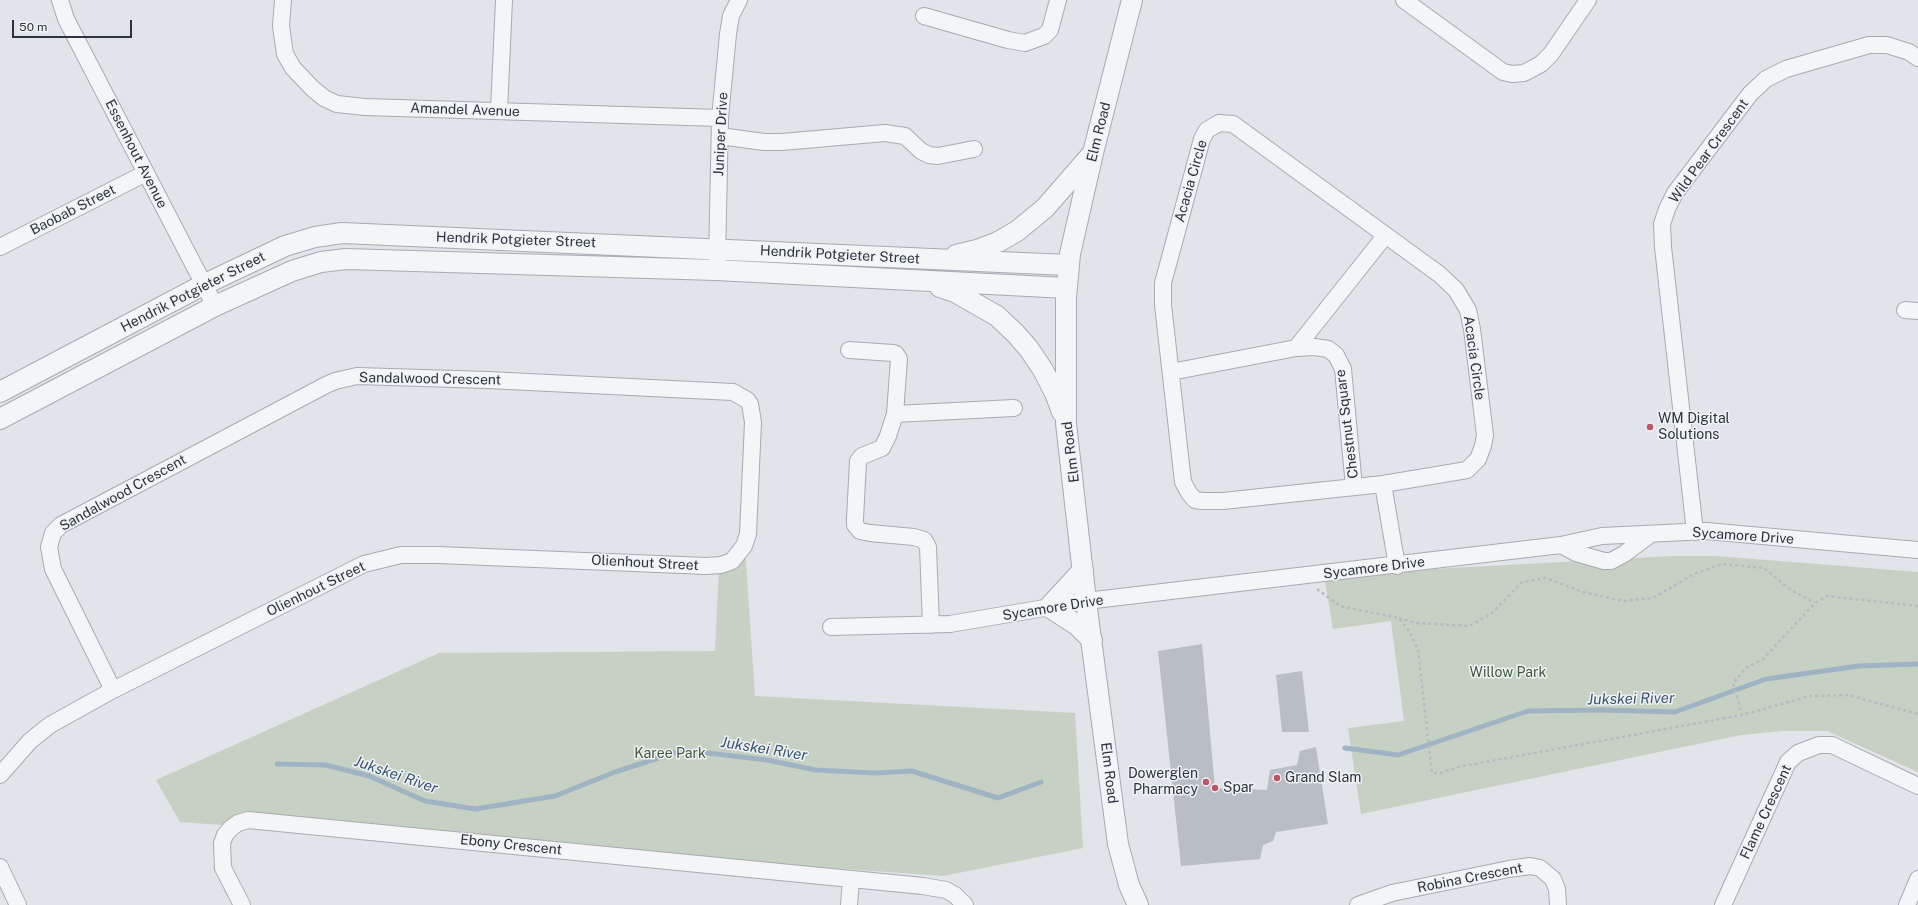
<!DOCTYPE html>
<style>
body{margin:0}
#map{position:relative;width:1918px;height:905px;overflow:hidden;background:#e1e4e8;font-family:"Public Sans",sans-serif}
canvas{display:block}
.scale{position:absolute;left:12px;top:20px;width:120px;height:18px;box-sizing:border-box;border:2px solid #2b333e;border-top:0;padding-left:5px;font-size:12px;line-height:14px;white-space:nowrap;color:#2b333e;-webkit-text-stroke:3px #f0f3f6;paint-order:stroke}
</style>
<div id="map">
<canvas width="1918" height="905"></canvas>
<div class="scale">50 m</div>
</div>
<script>
const context = document.querySelector('canvas').getContext('2d');
context.lineJoin = 'round';
function fill(path, color) {
  context.fillStyle = color;
  context.fill(path, 'evenodd');
}
function poly(rows) {
  const path = new Path2D();
  for (const r of rows) {
    path.moveTo(r[0], r[1]);
    for (let i = 2; i < r.length; i += 2) path.lineTo(r[i], r[i + 1]);
  }
  return path;
}
function trace(path, color, width, dash) {
  context.strokeStyle = color;
  context.lineWidth = width;
  context.lineCap = dash ? 'butt' : 'round';
  context.setLineDash(dash || []);
  context.stroke(path);
}
function label(font, color, halo, rows, align = 'center') {
  context.font = font + ' "Public Sans",sans-serif';
  context.lineWidth = 3;
  context.setLineDash([]);
  context.textBaseline = 'middle';
  context.strokeStyle = halo;
  context.fillStyle = color;
  for (const [text, x, y, turn = 0] of rows) {
    context.save();
    context.translate(x, y);
    context.rotate((+turn || 0) * Math.PI / 180);
    context.textAlign = isNaN(turn) ? turn : align;
    if (halo) context.strokeText(text, 0, 0);
    context.fillText(text, 0, 0);
    context.restore();
  }
}
fill(poly([
 [745,547,755,696,1075,713,1083,848,943,876,180,822,156,780,439,653,715,651,719,568],
 [1672,556,1716,556,1918,572,1918,772,1827,731,1782,731,1741,735,1361,814,1348,728,1404,721,1391,621,1333,629,1324,575]
]), '#c7d1c3');
trace(poly([
 [1345,748,1398,755,1528,711,1600,710,1675,712,1766,679,1859,666,1918,664],
 [277,764,326,765,369,776,425,801,475,809,555,796,615,772,683,750,767,760,816,770,875,773,912,771,998,798,1041,782]
]), '#a0b3c4', 5);
fill(poly([
 [1202,644,1215,788,1267,790,1270,770,1297,765,1300,751,1316,747,1328,824,1276,832,1273,841,1263,845,1260,859,1181,866,1158,651],
 [1302,671,1309,732,1282,732,1276,675]
]), '#b9bdc4');
const minor = poly([
 [60,0,66,19,215,306],
 [283,0,281,26,285,54,293,68,312,88,324,98,337,104,365,107,720,118],
 [1404,0,1503,72,1512,74,1524,73,1541,64,1551,54,1588,0],
 [924,16,1008,40,1025,43,1044,36,1050,30,1058,0],
 [499,111,504,0],
 [1219,123,1233,124,1439,274,1456,290,1468,310,1472,329,1485,435,1483,446,1478,459,1467,470,1383,484,1223,501,1203,501,1195,500,1189,493,1183,482,1163,305,1163,283,1202,139,1207,130,1219,123],
 [720,136,764,142,782,142,885,133,905,136,921,151,929,155,938,156,974,149],
 [0,247,146,173],
 [717,261,720,118,728,34,731,16,739,0],
 [1905,310,1918,311],
 [1296,348,1385,236],
 [849,350,893,353,896,354,899,359,895,414,888,436,882,448,862,456,858,461,855,519,855,525,860,531,870,533,914,537,924,540,928,547,931,625],
 [1171,372,1296,348,1315,347,1328,349,1336,355,1343,369,1354,487],
 [895,414,1014,408],
 [1383,484,1397,566],
 [1695,532,1663,247,1662,224,1667,209,1675,193,1750,94,1766,79,1786,69,1869,45,1887,45,1909,52,1918,58],
 [1561,545,1576,553,1604,561,1611,561,1624,554,1651,534],
 [831,627,950,624,1086,601,1561,545,1602,536,1707,531,1918,550],
 [0,775,30,741,50,725,113,690,364,564,401,555,438,555,706,566,721,565,732,561,744,546,748,534,753,422,750,404,747,400,733,392,488,380,357,376,335,381,326,385,61,525,53,533,49,547,53,569,113,690],
 [0,867,18,905],
 [242,905,223,868,222,843,225,835,231,828,238,823,248,820,923,886,946,890,955,895,965,905],
 [849,905,851,880],
 [1358,905,1392,893,1509,869,1530,866,1540,868,1553,879,1557,889,1558,905],
 [1723,905,1788,762,1798,753,1819,745,1832,745,1918,786],
 [1907,905,1918,879]
]);
const tertiary = poly([
 [1132,0,1093,153,1070,254,1066,298,1066,423,1086,601,1118,844,1129,885,1138,905],
 [956,255,977,250,998,242,1017,231,1045,208,1092,154],
 [940,287,955,292,997,316,1016,334,1029,349,1043,370,1055,393,1062,412],
 [0,392,203,285,285,246,315,237,342,233,1068,265],
 [0,419,215,306,292,271,321,262,346,259,716,270,1067,288],
 [1083,570,1049,607,1077,625,1092,640]
]);
trace(minor, '#a7abb2', 18);
trace(tertiary, '#a7abb2', 22);
trace(poly([
 [1317,589,1340,606,1399,618,1409,631,1418,649,1432,773,1440,773,1458,767,1742,715],
 [1918,606,1827,596,1815,603,1763,659,1746,668,1733,683,1742,715,1810,696,1848,695,1918,714],
 [1399,618,1416,623,1469,626,1491,614,1522,582,1546,578,1583,592,1623,601,1653,598,1694,574,1722,564,1764,568,1788,588,1815,603]
]), '#b7bbc0', 2.5, [3, 3]);
trace(minor, '#f3f5f7', 16);
trace(tertiary, '#f3f5f7', 20);
for (const [x, y, r, color] of [
 [1650,427,4,"#c05368"],
 [1277,778,4,"#c05368"],
 [1206,782,4,"#c05368"],
 [1215,788,4,"#c05368"]
]) {
  const dot = new Path2D();
  dot.arc(x, y, r, 0, 2 * Math.PI);
  context.fillStyle = color;
  context.fill(dot);
  trace(dot, '#f0f3f6', 1.5);
}
label('14px', '#2b333e', '#f0f3f6', [
 ["Amandel Avenue",465,110,2],
 ["Elm Road",1099,132,-76],
 ["Juniper Drive",721,134,-87],
 ["Wild Pear Crescent",1709,151,-54],
 ["Essenhout Avenue",136,154,63],
 ["Acacia Circle",1191,181,-74],
 ["Baobab Street",73,210,-27],
 ["Hendrik Potgieter Street",516,240,2],
 ["Hendrik Potgieter Street",840,255,3],
 ["Hendrik Potgieter Street",193,292,-27],
 ["Acacia Circle",1474,358,82],
 ["Sandalwood Crescent",430,379,1],
 ["Chestnut Square",1347,424,-97],
 ["Elm Road",1071,452,-97],
 ["Sandalwood Crescent",123,493,-29],
 ["Sycamore Drive",1743,536,4],
 ["Olienhout Street",645,563,3],
 ["Sycamore Drive",1374,568,-7],
 ["Olienhout Street",316,589,-26],
 ["Sycamore Drive",1053,608,-9],
 ["Elm Road",1109,773,83],
 ["Flame Crescent",1766,812,-65],
 ["Ebony Crescent",511,845,6],
 ["Robina Crescent",1470,878,-11]
]);
label('14px', '#2b333e', '#f0f3f6', [
 ["WM Digital",1658,419],
 ["Solutions",1658,435],
 ["Dowerglen",1198,774,"right"],
 ["Pharmacy",1198,790,"right"],
 ["Grand Slam",1285,778],
 ["Spar",1223,788]
], 'left');
label('14px', '#41583a', '#f0f3f6', [
 ["Willow Park",1508,673],
 ["Karee Park",670,754]
]);
label('italic 15px', '#39536e', '#f0f3f6', [
 ["Jukskei River",1631,699,-1],
 ["Jukskei River",764,749,9],
 ["Jukskei River",396,775,19]
]);
</script>
